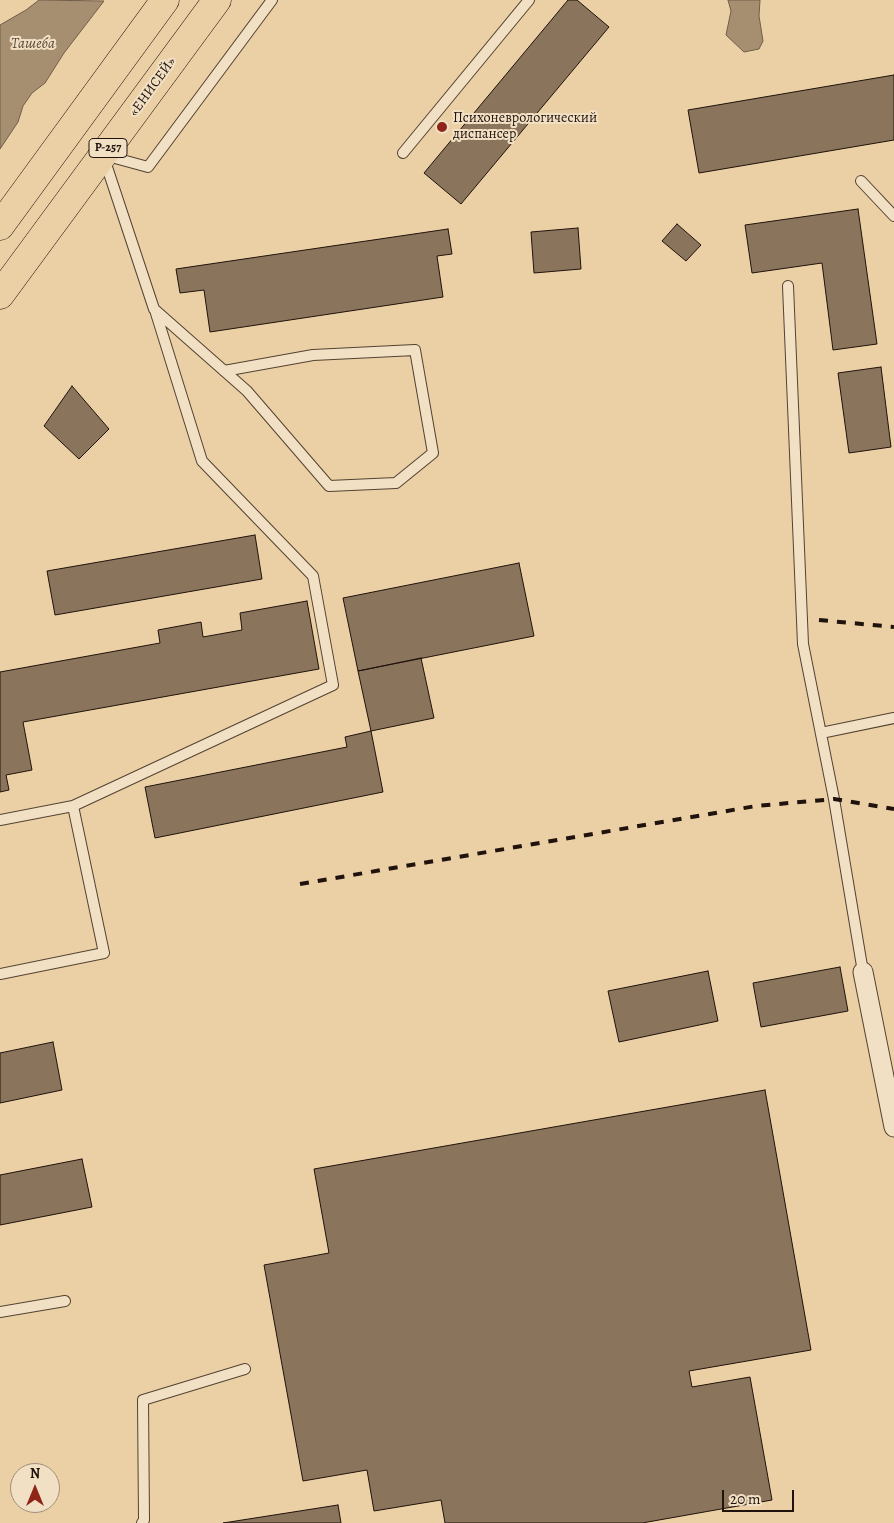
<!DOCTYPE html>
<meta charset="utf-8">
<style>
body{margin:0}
#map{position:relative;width:894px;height:1523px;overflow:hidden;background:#ebd0a5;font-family:Alegreya,serif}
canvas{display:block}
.north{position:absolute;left:10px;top:1463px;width:50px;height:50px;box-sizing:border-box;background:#f2e0c4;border:1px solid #9e8e7a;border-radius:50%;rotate:0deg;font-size:14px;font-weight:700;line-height:20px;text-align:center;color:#20120c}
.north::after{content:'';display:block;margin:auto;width:18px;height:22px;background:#8f2418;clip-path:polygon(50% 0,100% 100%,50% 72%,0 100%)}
.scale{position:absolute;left:722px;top:1490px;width:72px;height:22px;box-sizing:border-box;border:2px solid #20120c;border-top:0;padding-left:6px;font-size:15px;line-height:18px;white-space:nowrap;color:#20120c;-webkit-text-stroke:4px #f2e0c4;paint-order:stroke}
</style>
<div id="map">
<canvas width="894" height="1523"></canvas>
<div class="north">N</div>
<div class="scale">20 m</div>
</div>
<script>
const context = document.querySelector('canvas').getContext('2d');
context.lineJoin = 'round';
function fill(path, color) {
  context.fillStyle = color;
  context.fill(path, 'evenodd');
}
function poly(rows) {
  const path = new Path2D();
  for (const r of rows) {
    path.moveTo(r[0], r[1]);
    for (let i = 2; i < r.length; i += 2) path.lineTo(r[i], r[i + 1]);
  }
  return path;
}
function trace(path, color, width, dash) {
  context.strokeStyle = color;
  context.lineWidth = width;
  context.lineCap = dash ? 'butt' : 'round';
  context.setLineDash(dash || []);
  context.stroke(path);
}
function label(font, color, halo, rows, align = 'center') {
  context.font = font + ' Alegreya,serif';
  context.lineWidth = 4;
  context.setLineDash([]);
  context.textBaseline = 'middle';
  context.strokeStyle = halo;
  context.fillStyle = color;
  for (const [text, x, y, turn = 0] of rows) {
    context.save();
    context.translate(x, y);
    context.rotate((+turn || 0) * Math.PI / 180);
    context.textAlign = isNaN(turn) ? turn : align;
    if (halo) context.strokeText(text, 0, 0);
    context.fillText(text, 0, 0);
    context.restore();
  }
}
const water = poly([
 [39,0,104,1,64,53,45,83,32,93,23,106,18,122,0,149,0,25,26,10,39,0],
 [728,0,760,0,759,16,763,41,759,49,744,52,726,35,731,11,728,0]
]);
fill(water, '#a68f71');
trace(water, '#705d49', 1);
const building = poly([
 [568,0,577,0,609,27,461,204,424,173,568,0],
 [894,75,894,140,699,173,688,110,894,75],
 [858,209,877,344,833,350,822,263,752,273,745,225,858,209],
 [677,224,701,245,686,261,662,241,677,224],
 [578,228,581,269,534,273,531,232,578,228],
 [448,229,452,254,437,256,443,297,210,332,204,290,180,293,176,269,448,229],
 [881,367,891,447,849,453,838,373,881,367],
 [72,386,109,429,79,459,44,426,72,386],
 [255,535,262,579,55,615,47,571,255,535],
 [519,563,534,636,358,671,343,598,519,563],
 [307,601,319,669,23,722,32,770,6,775,9,790,0,792,0,672,160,643,158,630,201,622,203,637,242,630,240,613,307,601],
 [421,658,434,718,371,731,358,671,421,658],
 [371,731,383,792,155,838,145,787,347,747,345,737,371,731],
 [840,967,848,1011,761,1027,753,983,840,967],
 [708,971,718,1021,619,1042,608,991,708,971],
 [53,1042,62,1090,0,1103,0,1053,53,1042],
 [765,1090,811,1350,689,1371,692,1387,750,1377,772,1500,642,1523,445,1523,441,1500,374,1511,367,1470,303,1481,264,1265,329,1253,314,1169,765,1090],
 [82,1159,92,1207,0,1225,0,1175,82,1159],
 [338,1505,341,1523,223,1523,338,1505]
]);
fill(building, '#8a755c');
trace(building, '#20120c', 1);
const lane = poly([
 [403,153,529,0],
 [104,155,148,167,272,0],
 [104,158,154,309,247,391,329,486,396,483,433,453,415,350,313,355,224,371],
 [861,181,894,216],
 [788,286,803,644,834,799,863,972],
 [821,733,894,718],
 [0,820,73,806,333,685,313,576,202,461,155,310],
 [0,974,104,953,73,806],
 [0,1312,65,1301],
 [142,1523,144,1520,143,1400,245,1369]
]);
const street = poly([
 [863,972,894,1127]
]);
const highway = poly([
 [0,226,165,0],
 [0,295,217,0]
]);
trace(lane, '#534232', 12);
trace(street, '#534232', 21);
trace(highway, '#20120c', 29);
trace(lane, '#f2e0c4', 10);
trace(street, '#f2e0c4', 19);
trace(highway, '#ebd0a5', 28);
trace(poly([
 [819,620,894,627],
 [300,884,756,806,834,799,894,809]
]), '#20120c', 4, [9, 9]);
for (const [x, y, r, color] of [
 [442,127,6,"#8f2418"]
]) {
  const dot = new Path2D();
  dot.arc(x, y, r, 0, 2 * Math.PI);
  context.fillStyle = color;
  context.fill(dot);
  trace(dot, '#f2e0c4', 2);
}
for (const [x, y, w] of [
 [108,148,38]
]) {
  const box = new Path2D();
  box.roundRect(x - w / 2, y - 9.5, w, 19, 4);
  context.fillStyle = '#f2e0c4';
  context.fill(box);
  trace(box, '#20120c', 1);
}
label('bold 12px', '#20120c', null, [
 ["Р-257",108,148]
]);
label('14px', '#20120c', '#f2e0c4', [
 ["«ЕНИСЕЙ»",153,87,-54]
]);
label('14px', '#20120c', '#f2e0c4', [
 ["Психоневрологический",453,119],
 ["диспансер",453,135]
], 'left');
label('italic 15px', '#5c4a39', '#f2e0c4', [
 ["Ташеба",33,44]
]);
</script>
